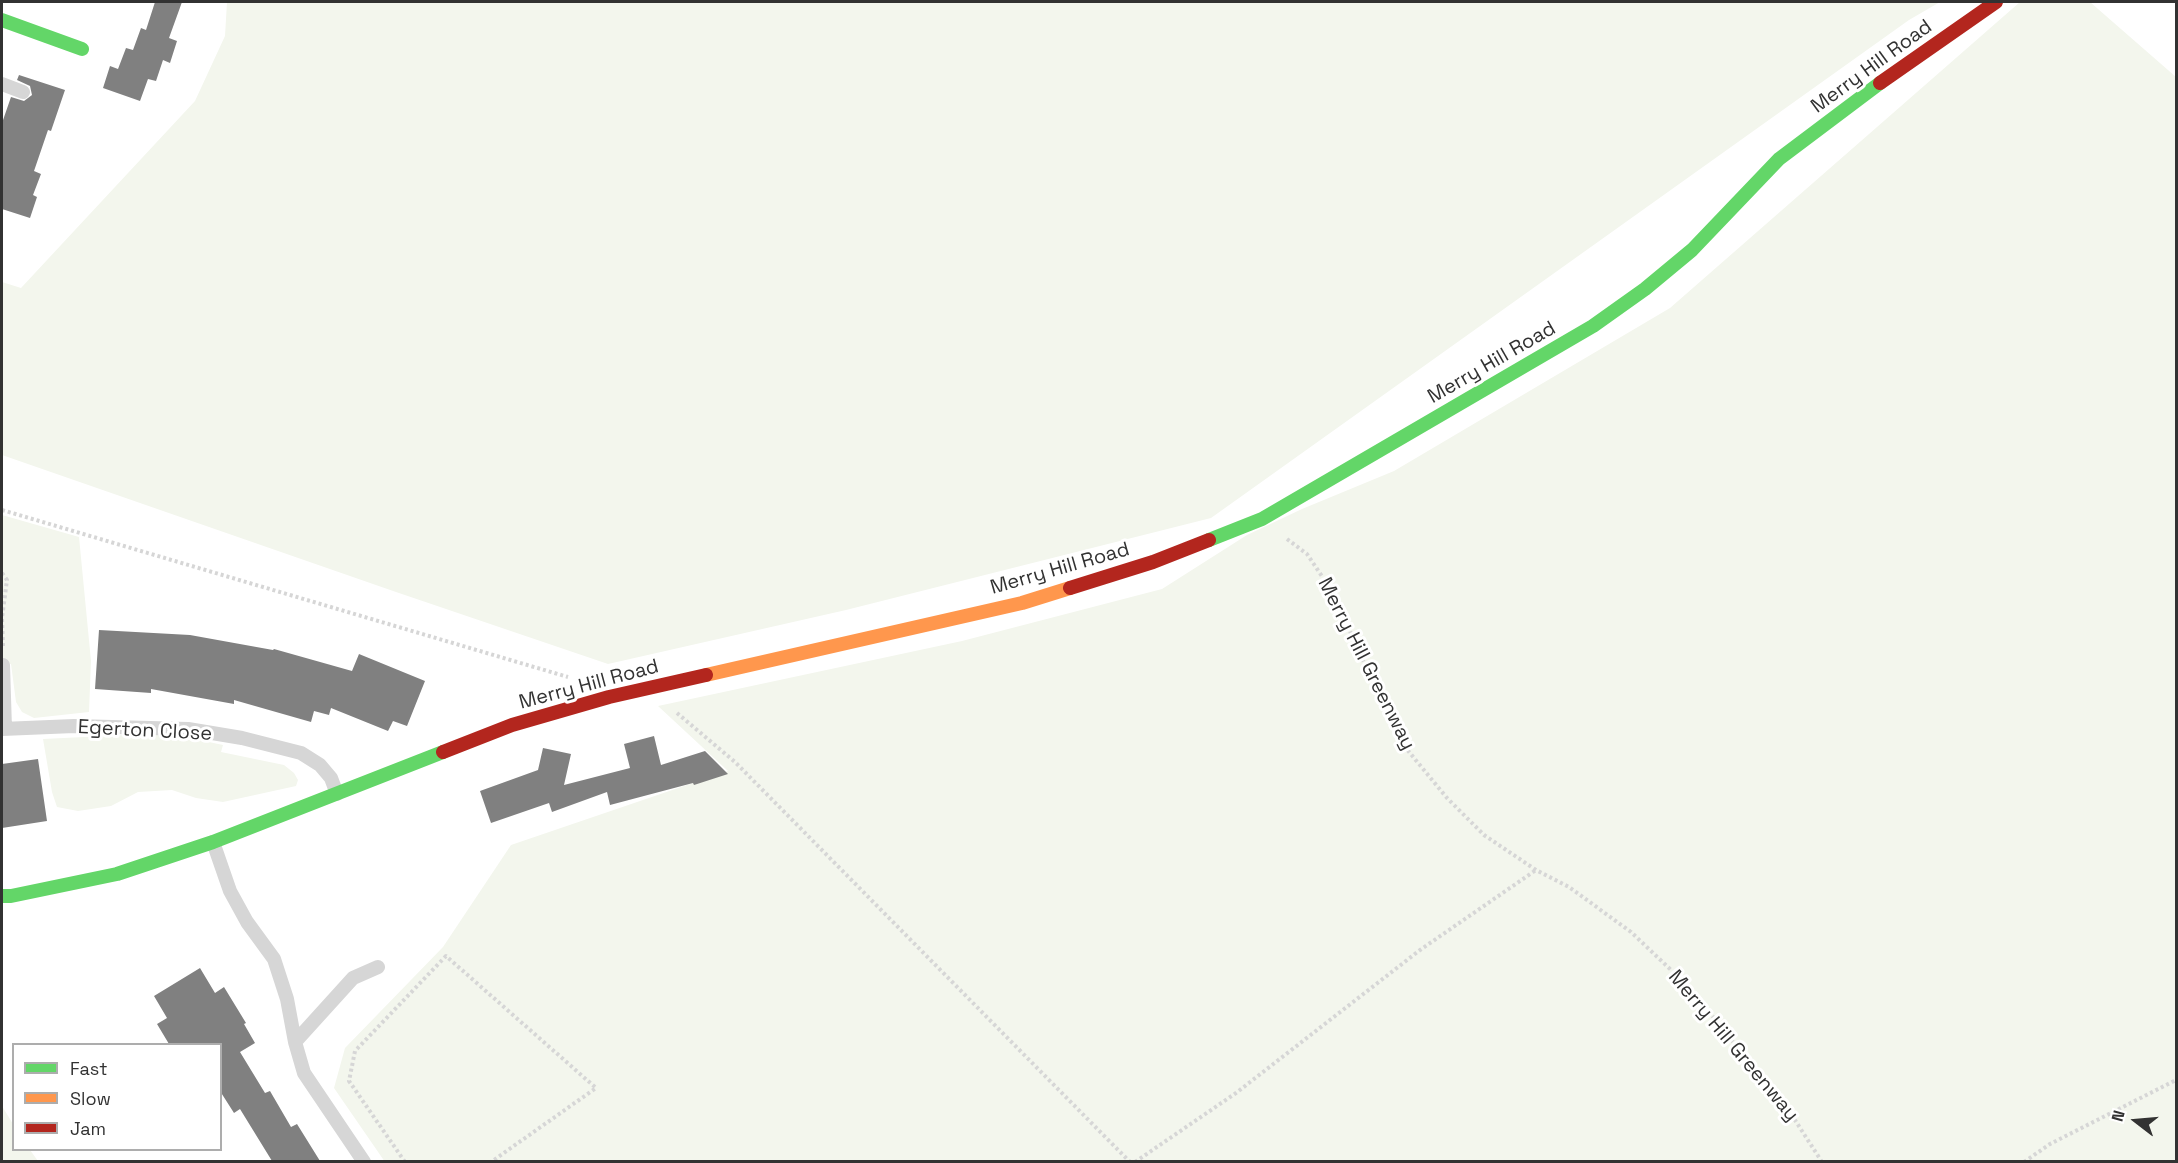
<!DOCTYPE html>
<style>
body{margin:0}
#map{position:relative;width:2178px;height:1163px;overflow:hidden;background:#fff;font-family:"Space Grotesk",sans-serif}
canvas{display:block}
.frame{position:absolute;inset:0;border:3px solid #323232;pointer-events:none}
.legend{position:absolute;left:12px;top:1043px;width:210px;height:108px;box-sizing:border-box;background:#fff;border:2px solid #adadad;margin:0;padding:8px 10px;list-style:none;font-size:18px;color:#323232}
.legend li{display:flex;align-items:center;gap:12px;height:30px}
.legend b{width:30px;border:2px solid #adadad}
.north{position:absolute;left:2106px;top:1091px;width:60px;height:60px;-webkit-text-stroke:4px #fff;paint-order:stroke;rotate:286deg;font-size:16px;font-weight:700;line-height:24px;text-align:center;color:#323232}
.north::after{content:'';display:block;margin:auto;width:21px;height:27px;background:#323232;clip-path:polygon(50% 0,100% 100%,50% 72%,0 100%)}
</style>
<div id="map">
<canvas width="2178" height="1163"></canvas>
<div class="frame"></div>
<ul class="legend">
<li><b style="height:8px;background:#63d668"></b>Fast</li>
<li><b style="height:8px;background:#ff974d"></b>Slow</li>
<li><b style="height:8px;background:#b3261e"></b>Jam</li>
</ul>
<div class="north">N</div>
</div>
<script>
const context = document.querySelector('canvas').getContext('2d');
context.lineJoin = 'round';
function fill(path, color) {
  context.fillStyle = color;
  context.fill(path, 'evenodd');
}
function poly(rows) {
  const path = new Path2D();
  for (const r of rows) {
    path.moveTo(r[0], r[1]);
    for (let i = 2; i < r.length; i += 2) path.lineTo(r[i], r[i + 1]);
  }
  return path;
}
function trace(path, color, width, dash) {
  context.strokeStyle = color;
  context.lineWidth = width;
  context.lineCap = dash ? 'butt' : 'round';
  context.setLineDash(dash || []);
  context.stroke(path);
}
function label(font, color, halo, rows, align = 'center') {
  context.font = font + ' "Space Grotesk",sans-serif';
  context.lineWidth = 6;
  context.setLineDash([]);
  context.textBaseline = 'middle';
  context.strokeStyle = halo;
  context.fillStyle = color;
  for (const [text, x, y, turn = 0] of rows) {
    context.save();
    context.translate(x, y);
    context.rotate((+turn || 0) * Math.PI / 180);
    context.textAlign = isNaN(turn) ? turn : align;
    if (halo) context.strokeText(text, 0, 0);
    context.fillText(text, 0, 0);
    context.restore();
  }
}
fill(poly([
 [227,2,1940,2,1909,20,1211,518,846,610,608,664,396,592,2,455,2,282,21,288,195,101,225,36],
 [2020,2,2090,2,2176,77,2176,1161,385,1162,334,1088,345,1048,443,947,511,845,728,771,658,706,962,641,1162,589,1247,535,1302,509,1394,471,1670,308],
 [2,515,79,537,91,661,89,712,34,718,22,712,16,702,11,664,2,664],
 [146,734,176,735,223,745,221,752,284,765,294,773,298,780,296,786,223,802,196,798,172,790,138,792,111,806,78,811,57,807,52,792,43,739],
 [2,1106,13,1124,14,1150,30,1150,38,1161,2,1161]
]), '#f3f6ed');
fill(poly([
 [155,2,182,2,169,38,177,41,170,63,163,60,156,81,148,79,140,101,103,88,110,66,118,69,126,48,133,50,141,28,146,30],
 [19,75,65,90,51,131,48,130,34,171,41,174,33,195,37,197,30,218,2,209,2,123,11,97,24,101,32,95,30,86,17,80],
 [99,630,190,635,273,650,274,649,352,671,359,654,425,681,407,726,393,721,388,731,331,708,329,715,314,711,311,722,234,700,234,704,151,689,151,693,95,689],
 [654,736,661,765,705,751,728,774,694,785,693,783,610,805,607,792,552,812,549,803,491,823,480,791,538,770,543,748,571,754,564,785,630,768,624,744],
 [38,759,47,821,2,828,2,764],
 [200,968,215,993,224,987,246,1023,244,1024,255,1043,240,1052,265,1093,270,1091,291,1127,297,1124,320,1161,272,1161,240,1109,234,1113,220,1091,220,1044,169,1044,157,1024,167,1018,154,996]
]), '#808080');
trace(poly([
 [2,510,568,677],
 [1287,539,1307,554,1332,591,1374,685,1405,747,1447,798,1484,835,1536,870,1569,887,1631,932,1690,988,1793,1117,1822,1162],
 [2,573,7,580,2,618,3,646],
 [677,713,735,762,1130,1162],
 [405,1162,349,1081,355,1051,446,956,596,1088,491,1162],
 [1135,1162,1236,1093,1420,950,1536,870],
 [2024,1162,2050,1144,2176,1080]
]), '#d6d6d6', 4, [3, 3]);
trace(poly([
 [2,84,23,92],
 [3,665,5,729],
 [2,729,74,726,188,729,242,738,301,753,320,765,331,778,337,794],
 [213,842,230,891,247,922,274,959,287,999,295,1042,304,1073,364,1162],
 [295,1042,353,978,378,967]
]), '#d6d6d6', 14);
trace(poly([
 [2,20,82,49],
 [1209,540,1262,519,1593,326,1645,289,1692,250,1779,159,1880,83],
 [2,896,11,896,117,874,213,842,443,752]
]), '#63d668', 14);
trace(poly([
 [706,675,1022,603,1070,588]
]), '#ff974d', 14);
trace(poly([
 [1880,83,1996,2],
 [1070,588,1153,562,1209,540],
 [443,752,512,725,609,697,706,675]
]), '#b3261e', 14);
label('20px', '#323232', '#fff', [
 ["Merry Hill Road",1872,67,-36],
 ["Merry Hill Road",1492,363,-30],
 ["Merry Hill Road",1060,569,-16],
 ["Merry Hill Greenway",1366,664,63],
 ["Merry Hill Road",589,685,-15],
 ["Egerton Close",145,731,3],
 ["Merry Hill Greenway",1733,1046,50]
]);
</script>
